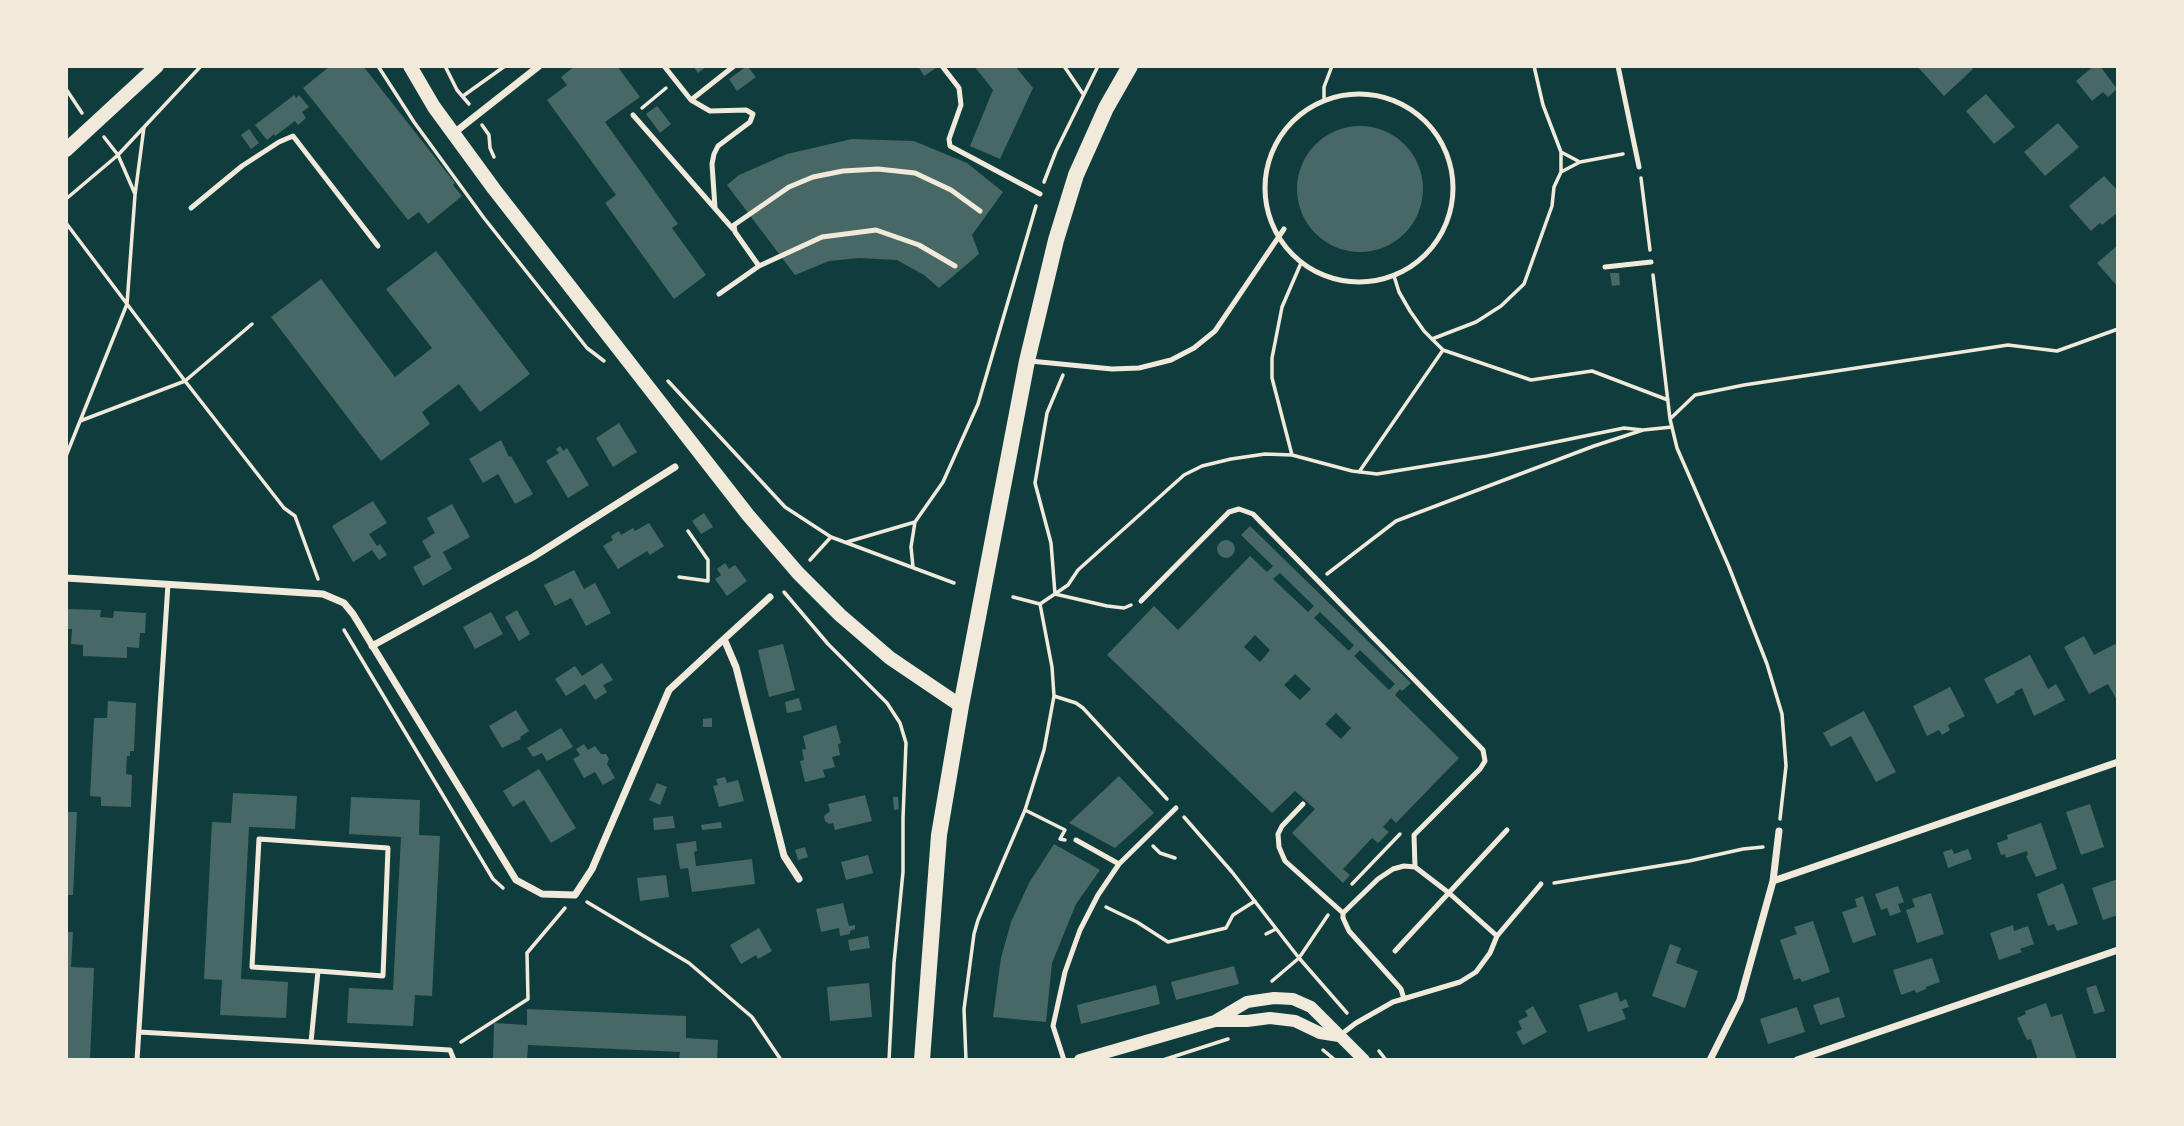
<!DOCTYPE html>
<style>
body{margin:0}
#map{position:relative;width:2184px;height:1126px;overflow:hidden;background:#0f3d3e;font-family:"Work Sans",sans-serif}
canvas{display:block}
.frame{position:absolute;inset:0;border:68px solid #f1e9da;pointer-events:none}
</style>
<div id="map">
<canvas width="2184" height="1126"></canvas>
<div class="frame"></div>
</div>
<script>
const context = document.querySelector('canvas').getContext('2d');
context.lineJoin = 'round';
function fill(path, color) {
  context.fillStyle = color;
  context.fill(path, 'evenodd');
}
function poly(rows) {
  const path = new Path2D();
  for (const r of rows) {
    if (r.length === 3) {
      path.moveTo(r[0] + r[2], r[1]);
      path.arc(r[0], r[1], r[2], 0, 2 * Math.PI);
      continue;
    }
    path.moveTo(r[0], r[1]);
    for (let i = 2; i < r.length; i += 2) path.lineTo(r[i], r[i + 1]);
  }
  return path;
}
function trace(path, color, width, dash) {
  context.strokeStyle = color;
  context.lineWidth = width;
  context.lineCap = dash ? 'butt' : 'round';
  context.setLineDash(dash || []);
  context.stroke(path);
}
fill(poly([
 [330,66,363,66,455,183,453,185,462,196,428,224,419,212,408,220,303,88],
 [575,66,617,66,640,97,605,122,678,224,672,228,706,275,674,299,605,203,616,195,547,100,567,85,561,77],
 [693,66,707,66,698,73],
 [747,66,756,77,737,91,729,79],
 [918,66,934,66,936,68,924,76],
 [974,66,1015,66,1033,88,1000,159,970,146,993,90],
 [1917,66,1970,66,1973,69,1944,96],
 [2094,66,2100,66,2117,89,2108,97,2103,92,2092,101,2076,81],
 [1986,94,2015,127,1994,144,1966,111],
 [294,95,296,98,299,95,309,107,302,112,306,118,298,125,295,121,275,136,274,134,267,140,255,125],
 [657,106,671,124,660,133,646,114],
 [2058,123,2079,147,2045,176,2024,152],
 [1360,189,63],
 [249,129,259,143,251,149,241,135],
 [852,139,914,141,967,163,1003,192,972,235,979,254,939,288,924,275,897,260,859,258,829,261,795,275,727,185,739,175,787,154],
 [2104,176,2118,191,2118,212,2102,225,2100,223,2091,231,2069,206],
 [2118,245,2118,287,2097,263],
 [436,251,530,374,480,412,459,384,422,412,430,424,381,461,271,317,321,279,395,377,432,348,386,289],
 [1610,273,1619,273,1620,285,1612,286],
 [619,423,637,452,613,467,596,438],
 [501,440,509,457,511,456,533,494,515,504,498,474,483,483,469,459],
 [560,446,563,451,567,448,589,485,568,498,546,461,559,453,556,449],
 [373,501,387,523,369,534,377,546,380,544,387,555,379,560,372,550,353,562,332,526],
 [452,504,470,537,443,552,452,569,423,586,413,567,431,557,422,541,435,533,427,518],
 [704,513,713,527,701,534,692,521],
 [649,523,664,546,650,555,647,551,618,569,603,546,613,540,611,536,619,531,621,535,633,528,635,531],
 [1250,526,1411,683,1402,691,1400,689,1395,695,1459,758,1396,823,1391,818,1383,827,1389,832,1378,843,1372,838,1343,869,1350,875,1343,883,1292,833,1315,809,1295,791,1272,813,1107,655,1154,606,1178,630,1250,556,1267,572,1273,566,1241,535],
 [1280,573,1314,606,1308,612,1273,579],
 [1320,612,1354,645,1349,651,1314,618],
 [1255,635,1270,650,1260,662,1244,647],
 [1360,650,1395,684,1389,690,1354,656],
 [1295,674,1311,689,1300,700,1284,685],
 [1336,713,1351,728,1341,739,1325,724],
 [1226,549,9],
 [725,563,729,569,735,565,747,581,727,596,715,579,721,575,717,569],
 [574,570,584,589,595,583,611,613,586,626,571,598,555,606,544,585],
 [68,609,101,610,100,617,113,618,114,611,146,613,145,633,140,633,139,648,127,647,127,658,83,656,83,645,71,644,72,629,67,629],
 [517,610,530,634,519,641,505,617],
 [491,612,503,634,475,649,463,627],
 [2084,636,2094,655,2115,644,2118,650,2118,702,2108,684,2089,694,2064,647],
 [783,644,795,690,769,697,758,650],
 [2030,655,2048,689,2056,684,2065,700,2034,716,2022,688,2014,692,2015,694,1997,704,1984,679],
 [602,663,613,680,603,685,607,692,595,700,585,684,566,696,555,679,575,666,582,676],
 [1950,687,1965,716,1948,725,1950,730,1942,735,1939,730,1927,736,1913,706],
 [799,698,802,710,787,713,785,702],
 [108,701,136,703,134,751,130,751,130,756,127,756,126,774,132,775,131,807,101,806,101,797,90,796,94,718,107,718],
 [516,710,529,731,520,737,521,739,502,748,489,726],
 [1864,711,1896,772,1876,782,1851,736,1831,747,1823,733],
 [712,718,712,727,703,727,703,719],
 [836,725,841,743,838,744,840,755,832,757,835,767,823,770,825,777,805,782,800,761,804,760,802,750,806,749,803,736],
 [561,728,573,747,547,761,542,753,533,757,527,748],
 [584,744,588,750,595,746,601,754,606,754,609,759,607,764,615,778,603,785,595,772,584,778,573,759,580,755,576,749],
 [539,769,576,828,551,843,524,800,513,807,503,791],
 [1119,776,1154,813,1115,848,1069,823],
 [725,777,727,783,738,780,744,801,719,807,713,786,718,785,716,779],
 [657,783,667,787,660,805,649,800],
 [233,793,297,796,295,829,249,827,241,979,288,982,286,1018,220,1015,222,980,204,979,212,822,231,823],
 [865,795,872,821,835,830,833,823,829,824,825,821,824,816,830,811,828,804],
 [351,797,420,800,419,835,440,836,432,996,415,995,413,1026,347,1023,349,988,393,990,401,837,349,834],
 [893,797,898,797,899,809,894,810],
 [2090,804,2104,847,2081,855,2066,812],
 [66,812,77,812,73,895,66,895],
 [673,816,675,828,654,830,653,818],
 [721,822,722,828,702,830,701,825],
 [2041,823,2057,869,2036,877,2026,856,2028,855,2027,851,2006,858,2005,854,2001,855,1997,843,2008,839,2007,835],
 [696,841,697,851,694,852,696,866,752,859,755,884,692,892,688,868,680,869,676,844],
 [1054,844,1100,870,1076,904,1052,963,1046,1022,993,1017,1001,958,1011,922,1029,883],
 [805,847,808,857,798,860,795,850],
 [1952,849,1954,854,1968,849,1972,859,1948,868,1943,852],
 [868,855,873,873,846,880,841,862],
 [666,875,669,897,640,901,637,878],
 [2118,879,2118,915,2103,920,2092,888],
 [2063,883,2078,924,2057,931,2054,924,2048,926,2037,894],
 [1898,886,1904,902,1898,904,1901,912,1890,916,1887,908,1881,910,1875,894],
 [1931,893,1944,934,1917,943,1906,910,1915,907,1912,899],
 [1863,896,1876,935,1853,943,1842,912,1857,907,1855,899],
 [843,903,849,926,855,925,855,929,850,931,850,934,840,936,839,928,821,932,816,909],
 [1813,921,1830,972,1802,982,1800,978,1794,980,1780,940,1797,934,1794,927],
 [2013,925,2014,931,2028,926,2034,944,2020,949,2022,952,1999,960,1990,933],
 [759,928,772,951,758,959,756,955,741,964,730,945],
 [66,932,73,932,71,967,94,968,90,1060,66,1060],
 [868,936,870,948,850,951,848,940],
 [1670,944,1681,948,1676,963,1698,971,1685,1008,1652,996],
 [1932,958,1940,982,1926,987,1926,989,1916,993,1915,990,1901,995,1893,970],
 [1234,966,1239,984,1176,1000,1171,982],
 [869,983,872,1017,830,1021,827,987],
 [1156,985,1160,1004,1081,1024,1077,1005],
 [2096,985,2105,1011,2094,1014,2086,988],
 [1617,992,1620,1002,1626,999,1629,1007,1622,1009,1626,1019,1588,1032,1579,1005],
 [1839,997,1845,1017,1820,1025,1813,1005],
 [2046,1003,2051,1017,2062,1014,2077,1060,2038,1060,2031,1039,2027,1040,2017,1018,2026,1014,2025,1011],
 [1533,1006,1547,1032,1523,1045,1516,1032,1522,1029,1518,1021,1528,1016,1525,1011],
 [1797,1007,1805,1032,1768,1044,1760,1019],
 [527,1009,686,1016,686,1038,718,1040,717,1060,679,1060,680,1052,528,1045,527,1060,493,1060,494,1023,527,1025]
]), '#486865');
trace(poly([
 [378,66,414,122,484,218,587,348,604,361],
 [445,66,457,90,469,104],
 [1064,66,1083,94],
 [1534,66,1543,105,1561,152,1578,161],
 [66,89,82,113],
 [463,96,505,66],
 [1324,101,1324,87,1332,66],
 [642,108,666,88],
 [482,125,489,135,490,148,494,157],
 [104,137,118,155,135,194],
 [1561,153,1561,172],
 [1641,178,1650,250],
 [1044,182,1056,151,1098,66],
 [66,199,118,155,201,66],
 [66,223,185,381,284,508,295,516,318,579],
 [1653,275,1670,419,1677,448,1729,567,1767,664,1782,714,1786,766,1780,819],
 [1394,276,1399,292,1410,311,1424,331,1443,350,1531,380,1592,371,1668,400],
 [1432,339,1476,322,1501,306,1524,284,1552,206,1554,187,1561,172,1580,162,1623,154],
 [668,381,785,507,831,537,954,583],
 [1670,419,1695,395,1744,385,2008,345,2057,351,2118,329],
 [80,421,185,381,252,324],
 [1292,455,1272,378,1272,358,1282,307,1301,263],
 [66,456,127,304,135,195,144,127],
 [1359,472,1443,350],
 [847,542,915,522],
 [810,560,831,537],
 [913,567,911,547,915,522,943,482,978,404,1036,206],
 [1327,574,1396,521,1594,446,1643,430,1672,427],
 [679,577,708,581,708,560,688,531],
 [784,592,828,644,887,703,900,723,906,743,903,818,903,872,894,963,889,1060],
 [1055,594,1051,543,1035,483,1047,413,1063,375],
 [1055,594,1107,606,1124,608,1131,605],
 [1013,597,1040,604],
 [1040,604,1068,585,1078,570,1184,475,1202,466,1231,459,1265,454,1292,455,1352,471,1377,474,1487,456,1624,428,1643,430],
 [344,630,493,879,503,888],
 [1054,696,1076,703,1083,708,1167,799],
 [1025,810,1065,830,1060,839,1065,840],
 [1184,817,1232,872,1299,958,1347,1013],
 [1153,846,1160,853,1175,858],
 [1554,883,1689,861,1743,849,1763,847],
 [1352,884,1400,834],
 [587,902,689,963,752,1017,781,1060],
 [1106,907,1137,922,1168,942,1226,928,1233,915,1255,901],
 [1266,934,1276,929],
 [1272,981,1299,958,1328,915],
 [461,1042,528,999,527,953,565,908],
 [1323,1050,1335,1060],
 [1379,1051,1386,1060],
 [966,1060,964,1009,974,934,978,920,1025,810,1044,750,1054,696,1052,667,1040,604],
 [1163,1060,1228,1039]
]), '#f1e9da', 3.5);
trace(poly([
 [664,66,691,100,710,111,746,110,753,114,750,122,718,146,714,154,712,164,715,208],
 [942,66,959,88,961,105,949,139,950,146,1040,194],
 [1618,66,1639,167],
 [1359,188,94],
 [691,100,734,66],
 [633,115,733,229],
 [191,208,242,166,279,142,293,136,378,246],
 [759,266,735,232,734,225,789,187,813,177,843,171,878,169,915,173,951,190,980,211],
 [1605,267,1651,262],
 [719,294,759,266,822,237,876,230,919,245,955,266],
 [1030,361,1112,369,1139,368,1171,360,1194,348,1215,331,1284,229],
 [1141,601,1229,512,1239,509,1253,514,1483,750,1485,761,1480,769,1414,835,1415,867],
 [1303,804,1282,826,1278,834,1279,847,1285,861,1343,913],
 [1076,840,1119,864],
 [1395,951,1507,830],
 [1404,999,1401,989,1349,931,1343,918,1343,913,1378,879,1393,869,1404,866,1415,867,1449,893,1497,936],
 [139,1032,450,1050,454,1060],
 [1339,1036,1356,1023,1393,1002,1460,982,1476,972,1490,953,1497,936,1541,884],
 [311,1042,318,971,252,967,259,839,388,848,383,976,318,971],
 [137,1060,168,584],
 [1064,1060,1053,1026,1065,972,1080,930,1098,895,1119,864,1176,808]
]), '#f1e9da', 5);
trace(poly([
 [454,133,539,66],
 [66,578,323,594,344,603,353,614,516,880,542,894,575,895,592,869,669,690,724,639,736,667,784,856,799,879],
 [724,639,770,597],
 [372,646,533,557,675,467],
 [1773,881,1779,831],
 [1710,1060,1740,1000,1773,881,2118,762],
 [1797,1060,2118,950]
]), '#f1e9da', 7);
trace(poly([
 [1215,1021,1247,1021,1270,1018,1295,1021,1320,1033,1339,1036],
 [1080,1060,1215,1021,1247,1002,1274,998,1293,999,1311,1007,1364,1060]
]), '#f1e9da', 12);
trace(poly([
 [410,66,434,107,494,189,748,515,798,573,840,615,890,658,961,706],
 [66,150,157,66]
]), '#f1e9da', 14);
trace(poly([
 [922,1060,939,835,961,706,1027,361,1056,240,1076,175,1106,108,1130,66]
]), '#f1e9da', 16);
</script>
